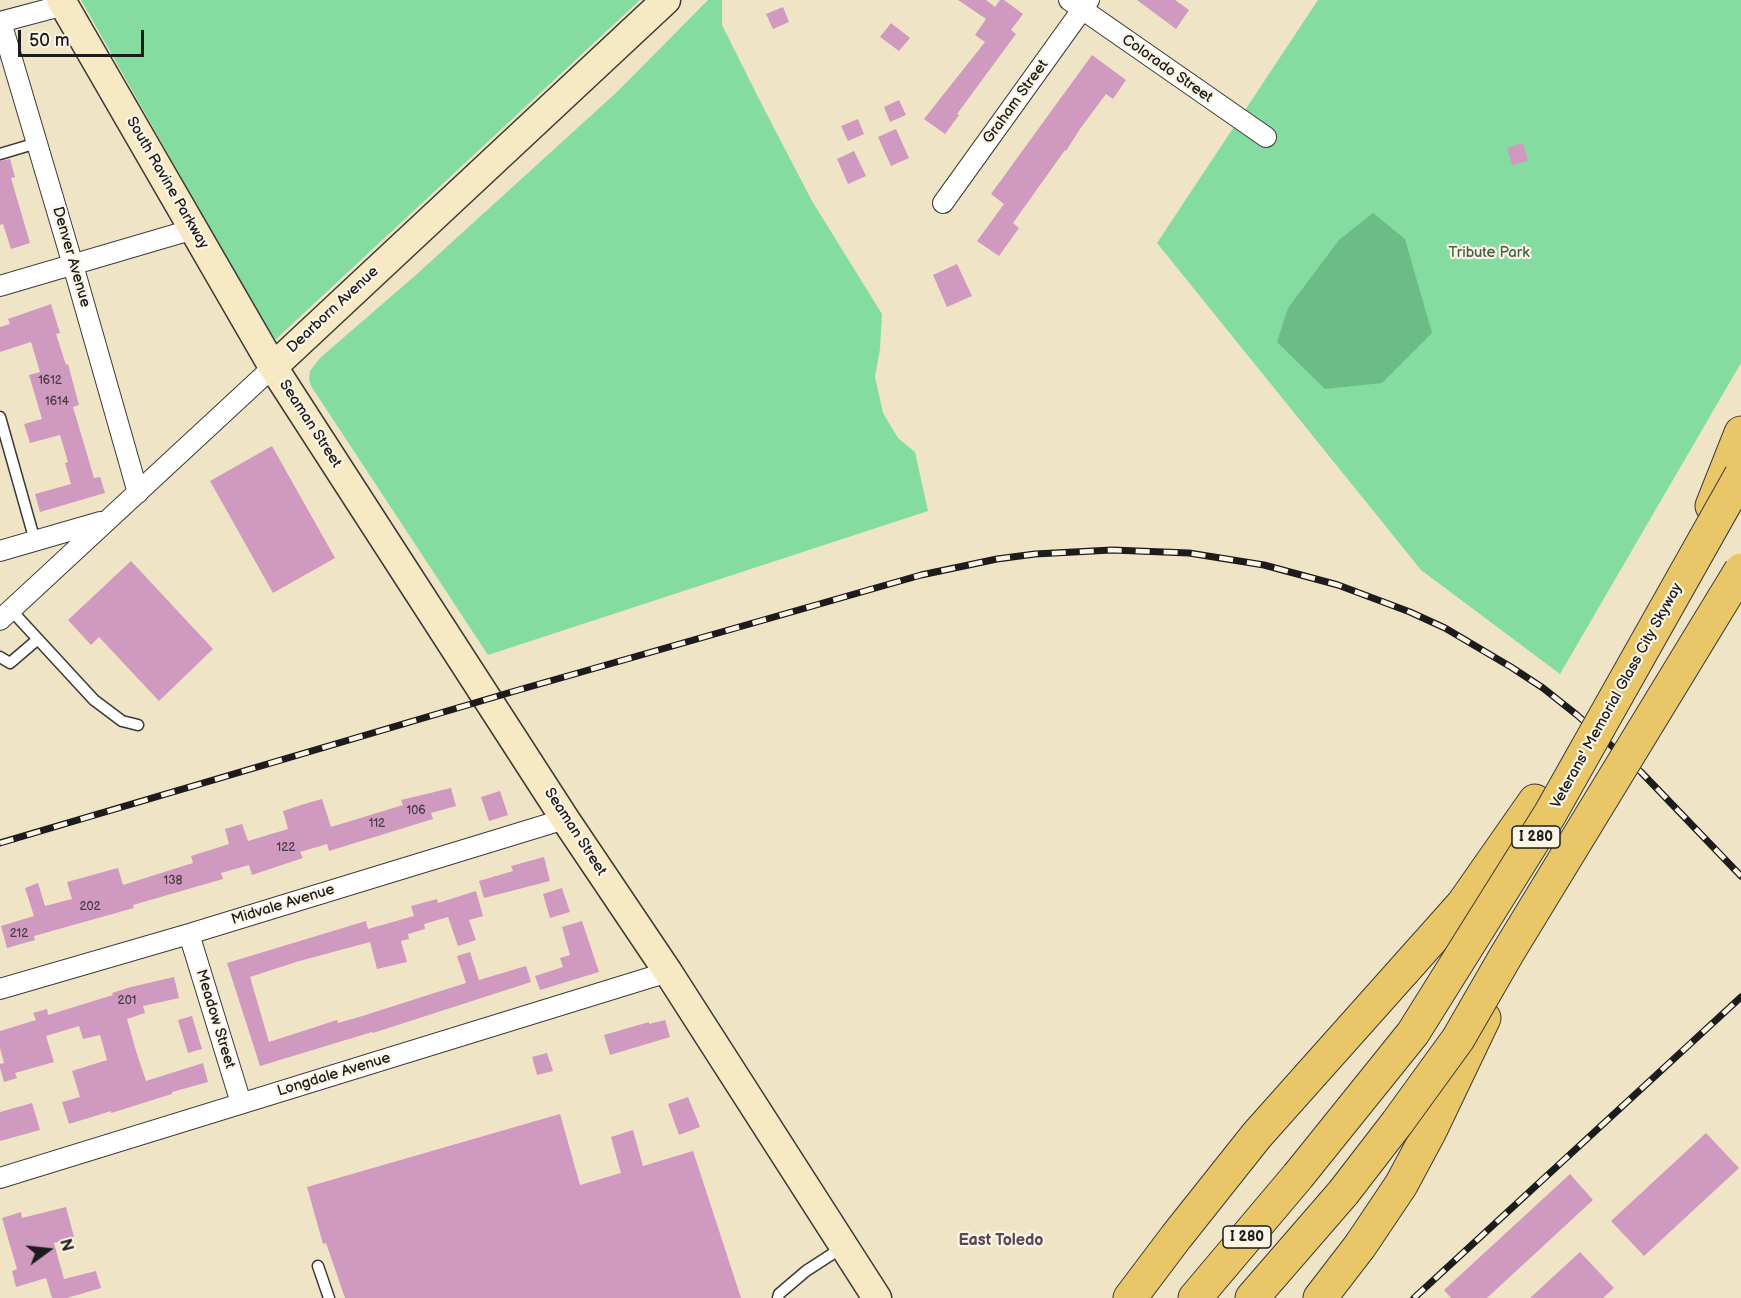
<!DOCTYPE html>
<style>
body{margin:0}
#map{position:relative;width:1741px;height:1298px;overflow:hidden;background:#efe5c6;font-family:"Balsamiq Sans",sans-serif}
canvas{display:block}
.north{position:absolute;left:18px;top:1220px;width:60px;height:60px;-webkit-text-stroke:4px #fcf5e5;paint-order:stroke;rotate:75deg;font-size:16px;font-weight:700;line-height:24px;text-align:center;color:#1c1c1c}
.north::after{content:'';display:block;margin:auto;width:21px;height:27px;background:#1c1c1c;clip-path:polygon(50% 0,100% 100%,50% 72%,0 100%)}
.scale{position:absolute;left:18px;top:30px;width:126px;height:27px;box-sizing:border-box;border:3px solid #1c1c1c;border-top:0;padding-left:8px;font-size:18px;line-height:21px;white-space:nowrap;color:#1c1c1c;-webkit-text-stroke:4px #fcf5e5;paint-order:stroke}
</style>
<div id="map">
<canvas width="1741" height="1298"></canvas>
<div class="north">N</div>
<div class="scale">50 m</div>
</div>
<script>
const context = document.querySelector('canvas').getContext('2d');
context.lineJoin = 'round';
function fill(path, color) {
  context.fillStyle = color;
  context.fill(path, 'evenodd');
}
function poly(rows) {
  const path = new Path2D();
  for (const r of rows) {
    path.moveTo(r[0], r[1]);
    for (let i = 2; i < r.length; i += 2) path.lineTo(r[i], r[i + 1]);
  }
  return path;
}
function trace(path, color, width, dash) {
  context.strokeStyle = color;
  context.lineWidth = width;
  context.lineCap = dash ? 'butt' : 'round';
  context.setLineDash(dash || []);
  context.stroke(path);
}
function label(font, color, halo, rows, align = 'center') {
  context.font = font + ' "Balsamiq Sans",sans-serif';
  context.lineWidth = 4.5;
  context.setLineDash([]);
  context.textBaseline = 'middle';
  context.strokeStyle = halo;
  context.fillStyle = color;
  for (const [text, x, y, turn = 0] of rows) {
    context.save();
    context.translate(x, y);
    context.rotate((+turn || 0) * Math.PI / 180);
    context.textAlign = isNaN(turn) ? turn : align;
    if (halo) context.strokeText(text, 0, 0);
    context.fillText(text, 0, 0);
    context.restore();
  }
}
fill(poly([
 [81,0,640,0,274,341],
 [708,0,722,0,722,25,760,101,812,201,882,314,880,349,875,377,883,413,898,438,915,452,928,511,488,655,311,386,309,379,310,371,320,358,417,274,618,91],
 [1318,0,1741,0,1741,363,1560,674,1421,570,1157,243]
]), '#84dca0');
fill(poly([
 [1373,213,1405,239,1432,333,1382,383,1325,389,1277,342,1288,308,1339,240]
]), '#6bbc86');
fill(poly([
 [958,0,986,0,995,7,1000,0,1004,0,1023,14,1011,30,1016,34,957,114,959,115,945,134,924,119,985,42,975,35,986,19],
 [1137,0,1175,0,1189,10,1176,29],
 [783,7,789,22,773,29,766,14],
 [891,23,910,38,899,51,880,37],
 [1092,55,1126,80,1113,99,1106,94,1080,129,1066,151,1065,150,1013,223,1019,228,999,256,977,241,1004,204,991,194],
 [899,100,906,115,890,122,884,107],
 [858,119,864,134,848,141,841,126],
 [896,129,909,158,891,166,878,137],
 [1523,143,1528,161,1512,165,1507,148],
 [854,151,866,176,848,184,837,159],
 [10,159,15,177,11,178,30,243,11,249,3,224,0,225,0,161],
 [957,264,972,296,947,307,933,275],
 [51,304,60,333,56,334,66,365,68,364,79,405,73,407,94,478,100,477,105,493,40,512,35,494,71,484,65,463,68,462,60,435,30,443,24,424,42,419,29,375,40,372,31,342,0,352,0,327,10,324,8,319],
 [272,446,335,558,273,593,210,481],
 [131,561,213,649,159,701,99,637,91,645,68,620],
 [451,788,456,806,431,813,433,819,329,851,327,844,300,852,303,858,252,875,249,865,221,873,223,879,133,905,134,908,34,936,35,940,7,948,1,926,34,916,25,888,38,883,45,906,72,899,67,882,118,868,123,885,193,863,191,856,229,844,225,829,242,824,248,841,288,829,283,811,301,805,322,799,331,827,403,805,401,800],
 [500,791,508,815,489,821,481,797],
 [544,857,550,881,484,898,479,881,513,871,511,866],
 [562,888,570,912,550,918,543,894],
 [476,891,483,916,469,920,476,940,458,946,448,917,424,924,425,929,408,934,409,939,401,941,407,962,377,969,370,942,296,962,250,977,269,1042,337,1020,338,1023,359,1017,466,983,457,956,470,952,479,980,526,966,531,982,373,1033,372,1032,260,1066,227,963,366,921,368,929,414,916,411,906,437,899,438,903],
 [582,921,599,972,540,990,535,976,563,967,560,958,570,955,562,927],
 [174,977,179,998,143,1006,145,1013,127,1019,136,1051,146,1081,203,1063,208,1082,172,1092,172,1094,111,1113,111,1111,69,1124,62,1102,80,1097,72,1071,107,1060,100,1035,83,1039,79,1026,46,1036,54,1062,15,1073,17,1078,4,1082,0,1068,0,1064,4,1063,0,1048,0,1031,36,1020,33,1013,47,1009,48,1015,113,995,112,993,131,987],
 [192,1016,202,1049,188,1053,178,1020],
 [665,1020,670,1037,610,1055,604,1035,649,1022,649,1024],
 [547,1053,553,1071,537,1075,532,1057],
 [688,1097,700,1127,679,1135,668,1104],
 [32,1103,40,1130,0,1141,0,1112],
 [560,1114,580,1185,621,1173,611,1137,633,1130,643,1166,693,1151,741,1298,345,1298,326,1243,323,1244,307,1187],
 [1706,1133,1739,1168,1644,1256,1611,1221],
 [1570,1174,1593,1200,1487,1298,1451,1298,1444,1290],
 [66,1207,74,1237,54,1243,64,1279,96,1271,101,1288,67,1298,52,1298,46,1278,16,1287,12,1271,17,1269,2,1218,21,1212,22,1218],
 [1580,1252,1614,1288,1603,1298,1530,1298]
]), '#d099bf');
const lane = poly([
 [0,154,37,143],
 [0,417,35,541],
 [11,610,94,700,122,721,138,725],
 [0,657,10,663,38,639],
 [318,1266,329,1298],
 [778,1298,779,1294,806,1271,843,1247]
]);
const street = poly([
 [1069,0,1266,137],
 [0,22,64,5],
 [1,22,73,265,138,493],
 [943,203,1089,0],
 [0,286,194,229],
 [0,551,100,522],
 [0,620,273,367],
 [189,934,241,1103],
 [0,989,189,934,565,819],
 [0,1178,668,972]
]);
const secondary = poly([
 [61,0,273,367,565,819,668,972,877,1298],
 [273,367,666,0]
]);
const highway = poly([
 [1712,506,1741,433],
 [1130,1298,1176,1237,1257,1135,1463,904,1535,801],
 [1195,1298,1298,1176],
 [1252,1298,1343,1193],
 [1320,1298,1360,1246,1401,1185,1430,1131,1484,1018]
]);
trace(lane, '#3c3a36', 13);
trace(street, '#3c3a36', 22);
trace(secondary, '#3c3a36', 31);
trace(highway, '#3c3a36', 35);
trace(lane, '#fff', 10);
trace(street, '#fff', 20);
trace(secondary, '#f6e9c3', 28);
trace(highway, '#e9c769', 33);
const rail = poly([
 [0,843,515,691,921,575,997,559,1035,554,1112,550,1189,553,1264,565,1338,585,1410,612,1445,628,1511,667,1543,688,1577,715,1641,772,1741,876],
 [1414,1298,1741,997]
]);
trace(rail, '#1c1c1c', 7);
trace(rail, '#fcf5e5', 4.5, [14]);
const highwayBridge = poly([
 [1298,1176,1413,1033,1550,814,1741,475],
 [1343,1193,1397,1123,1458,1039,1507,954,1741,570]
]);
trace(highwayBridge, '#3c3a36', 35, []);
trace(highwayBridge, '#e9c769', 33);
label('12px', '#493b45', null, [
 ["1612",50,381],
 ["1614",57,402],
 ["106",416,811],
 ["112",377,824],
 ["122",286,848],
 ["138",173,881],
 ["202",90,907],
 ["212",19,934],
 ["201",127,1001]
]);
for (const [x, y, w] of [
 [1536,837,48],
 [1247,1237,48]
]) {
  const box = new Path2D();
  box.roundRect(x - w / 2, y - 11, w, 22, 4.5);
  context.fillStyle = '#fcf5e5';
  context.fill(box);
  trace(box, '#1c1c1c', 1.5);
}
label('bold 14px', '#1c1c1c', null, [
 ["I 280",1536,837],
 ["I 280",1247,1237]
]);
label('15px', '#1c1c1c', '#fcf5e5', [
 ["Colorado Street",1167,69,35],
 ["Graham Street",1016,102,-54],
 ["South Ravine Parkway",167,183,60],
 ["Denver Avenue",71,257,74],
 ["Dearborn Avenue",333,310,-43],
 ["Seaman Street",310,424,57],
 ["Veterans' Memorial Glass City Skyway",1617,696,-61],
 ["Seaman Street",575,832,57],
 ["Midvale Avenue",283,905,-17],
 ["Meadow Street",215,1019,73],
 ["Longdale Avenue",334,1075,-17]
]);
label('15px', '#405f4a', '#fcf5e5', [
 ["Tribute Park",1489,253]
]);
label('bold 16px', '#5b4855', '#fcf5e5', [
 ["East Toledo",1001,1241]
]);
</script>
